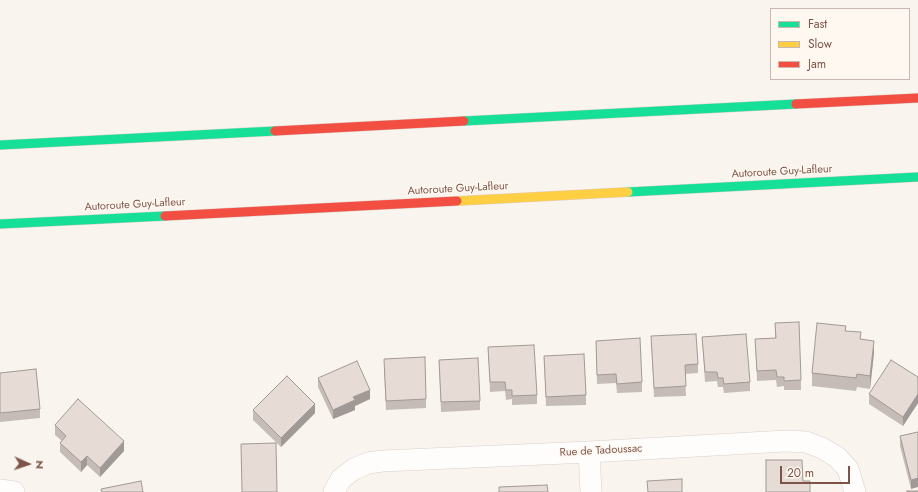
<!DOCTYPE html>
<style>
body{margin:0}
#map{position:relative;width:918px;height:492px;overflow:hidden;background:#f9f4ee;font-family:Jost,sans-serif}
canvas{display:block}
.legend{position:absolute;left:770px;top:8px;width:140px;height:72px;box-sizing:border-box;background:#fff8f1;border:1px solid #cbb7ad;margin:0;padding:5px 7px;list-style:none;font-size:12px;color:#7d5548}
.legend li{display:flex;align-items:center;gap:8px;height:20px}
.legend b{width:20px;border:1px solid #cbb7ad}
.north{position:absolute;left:8px;top:444px;width:40px;height:40px;-webkit-text-stroke:3px #fff8f1;paint-order:stroke;rotate:93deg;font-size:11px;font-weight:700;line-height:16px;text-align:center;color:#7d5548}
.north::after{content:'';display:block;margin:auto;width:14px;height:18px;background:#7d5548;clip-path:polygon(50% 0,100% 100%,50% 72%,0 100%)}
.scale{position:absolute;left:780px;top:466px;width:70px;height:18px;box-sizing:border-box;border:2px solid #7d5548;border-top:0;padding-left:5px;font-size:12px;line-height:14px;white-space:nowrap;color:#7d5548;-webkit-text-stroke:3px #fff8f1;paint-order:stroke}
</style>
<div id="map">
<canvas width="918" height="492"></canvas>
<ul class="legend">
<li><b style="height:5px;background:#16e098"></b>Fast</li>
<li><b style="height:5px;background:#ffcf43"></b>Slow</li>
<li><b style="height:5px;background:#f24e42"></b>Jam</li>
</ul>
<div class="north">N</div>
<div class="scale">20 m</div>
</div>
<script>
const context = document.querySelector('canvas').getContext('2d');
context.lineJoin = 'round';
function poly(rows) {
  const path = new Path2D();
  for (const r of rows) {
    path.moveTo(r[0], r[1]);
    for (let i = 2; i < r.length; i += 2) path.lineTo(r[i], r[i + 1]);
  }
  return path;
}
function trace(path, color, width, dash) {
  context.strokeStyle = color;
  context.lineWidth = width;
  context.lineCap = dash ? 'butt' : 'round';
  context.setLineDash(dash || []);
  context.stroke(path);
}
function fill(path, color) {
  context.fillStyle = color;
  context.fill(path, 'evenodd');
}
function label(font, color, halo, rows, align = 'center') {
  context.font = font + ' Jost,sans-serif';
  context.lineWidth = 3;
  context.setLineDash([]);
  context.textBaseline = 'middle';
  context.strokeStyle = halo;
  context.fillStyle = color;
  for (const [text, x, y, turn = 0] of rows) {
    context.save();
    context.translate(x, y);
    context.rotate((+turn || 0) * Math.PI / 180);
    context.textAlign = isNaN(turn) ? turn : align;
    if (halo) context.strokeText(text, 0, 0);
    context.fillText(text, 0, 0);
    context.restore();
  }
}
const street = poly([
 [589,452,591,492],
 [0,490,14,492],
 [334,492,341,479,354,469,368,463,382,461,589,452,786,441,806,442,822,448,837,457,848,469,855,492]
]);
const fast = poly([
 [464,121,796,104],
 [0,145,275,131],
 [628,192,918,177],
 [0,224,165,216]
]);
const slow = poly([
 [457,201,628,192]
]);
const jam = poly([
 [796,104,918,98],
 [275,131,464,121],
 [165,216,457,201]
]);
trace(street, '#d9cfca', 22);
trace(fast, '#dbcfca', 10);
trace(slow, '#dbcfca', 10);
trace(jam, '#dbcfca', 10);
trace(street, '#fefdfc', 21);
trace(fast, '#16e098', 9);
trace(slow, '#ffcf43', 9);
trace(jam, '#f24e42', 9);
fill(poly([
 [775,323,801,380,801,390,784,390,784,386,777,387,776,380,757,381,755,339,775,338],
 [846,331,861,339,874,353,870,389,857,387,856,391,812,386,812,373],
 [651,336,698,364,698,373,685,374,686,396,654,397],
 [702,337,750,382,750,391,724,393,723,387,718,387,717,381,705,382],
 [596,341,642,382,642,392,617,393,616,383,597,384],
 [488,347,537,395,537,404,512,405,512,399,506,400,505,391,490,392],
 [544,356,586,395,586,405,546,406],
 [439,360,480,401,480,410,441,412],
 [384,368,426,399,426,408,386,410],
 [0,373,40,409,40,418,0,422],
 [918,377,918,403,903,426,869,404,869,394],
 [318,378,370,399,355,406,355,410,333,419,318,387],
 [253,410,315,413,281,447,253,420],
 [55,425,124,451,100,477,87,465,81,472,60,452,60,443,62,441,55,435],
 [918,432,911,489,900,446,900,436]
]), '#c6bcb7');
fill(poly([
 [874,341,874,353,870,389,870,376],
 [370,390,370,399,355,406,355,410,333,419,333,410,353,397],
 [918,394,918,403,903,426,903,417],
 [315,404,315,413,281,447,281,438],
 [124,441,124,451,100,477,100,468],
 [87,456,87,465,81,472,81,462],
 [918,478,918,487,911,489,911,480]
]), '#a19995');
const building = poly([
 [799,322,801,380,784,381,784,377,777,377,776,370,757,371,755,339,776,338,775,323,799,322],
 [817,323,846,326,845,331,861,332,860,339,874,341,870,376,857,374,856,378,812,373,817,323],
 [696,334,698,364,685,365,686,386,654,388,651,336,696,334],
 [746,334,750,382,724,384,723,378,718,378,717,372,705,372,702,337,746,334],
 [640,338,642,382,617,384,616,374,597,375,596,341,640,338],
 [534,345,537,395,512,396,512,390,506,390,505,382,490,382,488,347,534,345],
 [584,354,586,395,546,397,544,356,584,354],
 [425,357,426,399,386,401,384,359,425,357],
 [478,358,480,401,441,402,439,360,478,358],
 [891,360,918,377,918,394,903,417,869,394,891,360],
 [357,361,370,390,353,397,355,400,333,410,318,378,357,361],
 [36,369,40,409,0,413,0,373,36,369],
 [287,376,315,404,281,438,253,410,287,376],
 [78,399,124,441,100,468,87,456,81,462,60,443,66,436,55,425,78,399],
 [918,432,918,478,911,480,900,436,918,432],
 [276,443,277,492,242,492,241,444,276,443],
 [766,460,802,460,803,481,810,481,810,492,766,492,766,460],
 [682,479,682,492,648,492,647,481,682,479],
 [141,481,143,492,102,492,101,489,141,481],
 [547,485,548,492,499,492,499,487,547,485],
 [907,491,918,491,918,492,907,492,907,491]
]);
fill(building, '#e6dbd5');
trace(building, '#a19995', 1);
label('11px', '#7d5548', '#fff8f1', [
 ["Autoroute Guy-Lafleur",782,172,-3],
 ["Autoroute Guy-Lafleur",458,189,-3],
 ["Autoroute Guy-Lafleur",135,205,-3],
 ["Rue de Tadoussac",601,451,-3]
]);
</script>
